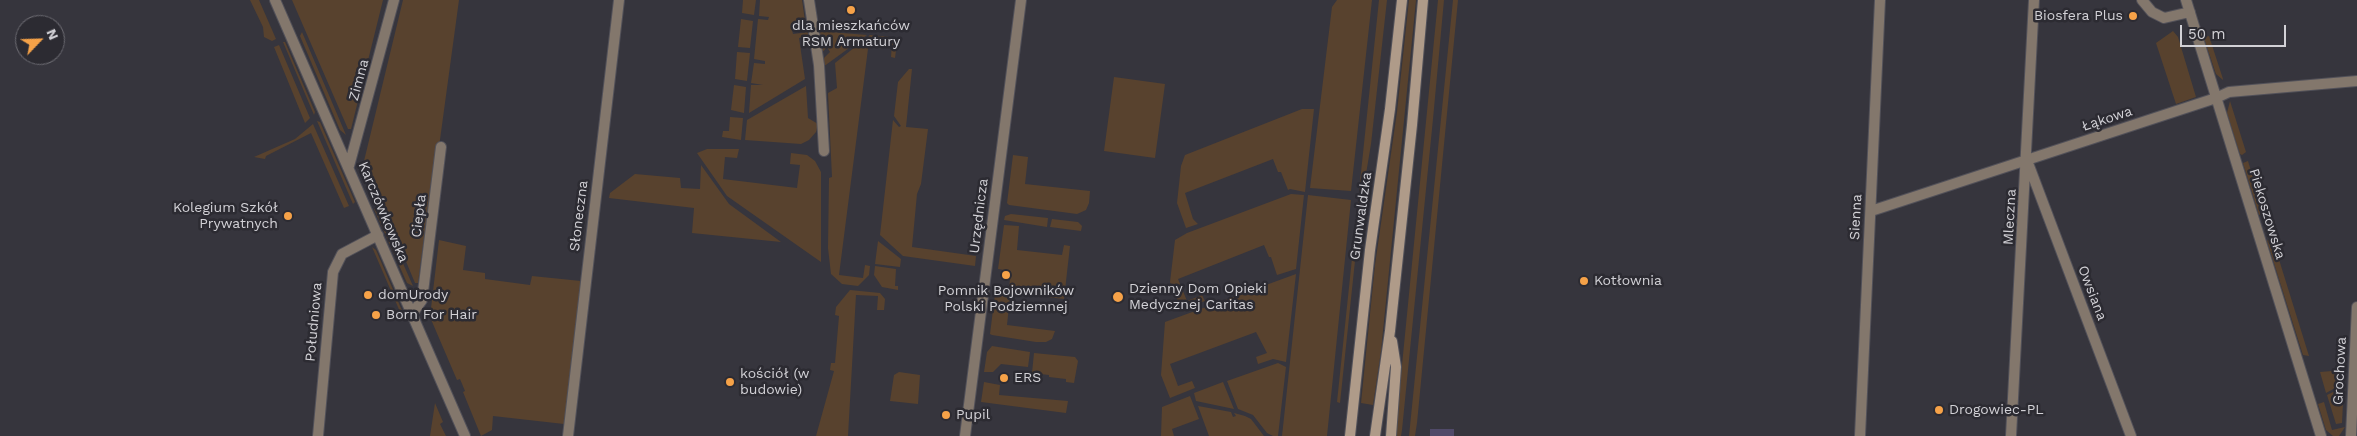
<!DOCTYPE html>
<meta charset="utf-8">
<style>
body{margin:0}
#map{position:relative;width:2357px;height:436px;overflow:hidden;background:#36353d;font-family:"Work Sans",sans-serif}
canvas{display:block}
.north{position:absolute;left:15px;top:15px;width:50px;height:50px;box-sizing:border-box;background:#2c2b32;border:1px solid #6e6d74;border-radius:50%;rotate:66deg;font-size:14px;font-weight:700;line-height:20px;text-align:center;color:#d2d1d6}
.north::after{content:'';display:block;margin:auto;width:18px;height:22px;background:#f6a248;clip-path:polygon(50% 0,100% 100%,50% 72%,0 100%)}
.scale{position:absolute;left:2180px;top:25px;width:106px;height:22px;box-sizing:border-box;border:2px solid #d2d1d6;border-top:0;padding-left:6px;font-size:15px;line-height:18px;white-space:nowrap;color:#d2d1d6;-webkit-text-stroke:4px #2c2b32;paint-order:stroke}
</style>
<div id="map">
<canvas width="2357" height="436"></canvas>
<div class="north">N</div>
<div class="scale">50 m</div>
</div>
<script>
const context = document.querySelector('canvas').getContext('2d');
context.lineJoin = 'round';
function fill(path, color) {
  context.fillStyle = color;
  context.fill(path, 'evenodd');
}
function poly(rows) {
  const path = new Path2D();
  for (const r of rows) {
    path.moveTo(r[0], r[1]);
    for (let i = 2; i < r.length; i += 2) path.lineTo(r[i], r[i + 1]);
  }
  return path;
}
function trace(path, color, width, dash) {
  context.strokeStyle = color;
  context.lineWidth = width;
  context.lineCap = dash ? 'butt' : 'round';
  context.setLineDash(dash || []);
  context.stroke(path);
}
function label(font, color, halo, rows, align = 'center') {
  context.font = font + ' "Work Sans",sans-serif';
  context.lineWidth = 5;
  context.setLineDash([]);
  context.textBaseline = 'middle';
  context.strokeStyle = halo;
  context.fillStyle = color;
  for (const [text, x, y, turn = 0] of rows) {
    context.save();
    context.translate(x, y);
    context.rotate((+turn || 0) * Math.PI / 180);
    context.textAlign = isNaN(turn) ? turn : align;
    if (halo) context.strokeText(text, 0, 0);
    context.fillText(text, 0, 0);
    context.restore();
  }
}
fill(poly([
 [250,0,259,0,276,39,272,41,264,37,263,27],
 [292,0,383,0,351,129,348,129],
 [403,0,459,0,439,147,436,147,418,283,415,283,364,161],
 [743,0,756,0,754,15,742,13],
 [760,0,802,0,806,28,792,30,793,34,809,32,808,36,799,38,805,79,749,113,751,85,763,85,751,83,754,63,765,64,765,61,754,59,758,19,768,20,769,17,759,16],
 [1337,0,1372,0,1351,191,1310,188,1332,7],
 [1379,0,1387,0,1371,144,1361,204,1340,403,1337,402],
 [1409,0,1416,0,1381,351,1373,405,1361,403,1375,265,1397,112],
 [1438,0,1444,0,1433,119,1402,430,1401,436,1395,436],
 [1453,0,1458,0,1417,423,1415,436,1409,436],
 [741,19,753,21,750,48,738,47],
 [818,31,867,35,823,67,822,60,830,52,827,47,821,54,821,50,829,41,825,38,820,43],
 [2173,31,2178,37,2196,97,2176,104,2156,43],
 [302,32,346,135,340,130,300,36],
 [870,35,890,37,897,43,895,58,891,57,892,43,869,41,839,275,863,278,865,265,870,266,869,275,858,286,842,284,831,274,828,248,829,178,832,177,828,93,837,88,835,63],
 [2209,36,2223,79,2223,80,2216,74,2205,41,2205,37],
 [283,42,285,42,315,112,314,115],
 [279,45,310,118,305,123,274,47],
 [737,52,750,53,747,81,735,79],
 [909,69,912,69,906,127,928,129,921,184,917,194,912,247,976,256,975,266,903,256,880,235,893,120,899,127,901,126,894,116,898,82],
 [1114,77,1165,84,1155,158,1104,151],
 [734,85,746,87,744,113,731,110],
 [806,86,808,118,818,124,816,132,809,140,801,144,745,140,747,120],
 [2230,101,2246,152,2242,155,2240,154,2227,113],
 [1302,109,1314,109,1305,192,1290,189,1288,190,1281,172,1278,172,1273,159,1185,193,1193,219,1198,224,1186,228,1177,203,1181,166,1185,155],
 [730,117,743,118,741,140,722,137,723,131,729,131],
 [317,121,320,122,355,202,353,204],
 [313,124,349,206,344,208,311,133,266,156,265,159,254,157,295,139],
 [707,149,739,149,737,158,725,157,723,179,797,188,800,165,790,164,791,153,807,155,815,161,821,172,821,262,727,196,697,153],
 [1013,155,1028,157,1025,184,1090,191,1089,203,1086,210,1077,214,1009,205,1007,203],
 [2248,161,2264,213,2259,215,2243,163],
 [701,165,729,204,781,242,692,233,694,208,609,198,610,193,635,174,680,178,681,188,700,189],
 [1291,194,1304,195,1296,269,1277,275,1271,257,1269,257,1264,245,1178,279,1187,301,1202,295,1205,301,1181,309,1170,282,1175,240,1187,233],
 [1308,195,1351,200,1327,436,1282,436],
 [378,207,413,286,407,283,374,209],
 [1011,214,1048,218,1047,227,1004,220,1005,216],
 [1052,219,1078,222,1082,226,1081,231,1050,227],
 [1004,225,1019,226,1017,250,1062,255,1064,245,1070,246,1064,299,1012,293,1009,288,1011,271,998,269],
 [2272,237,2309,356,2303,355,2267,241],
 [439,240,466,246,463,270,485,273,485,279,530,285,532,276,581,281,564,424,493,416,492,430,481,436,463,392,465,391,460,379,457,380,430,317],
 [878,241,901,259,900,267,875,264],
 [372,247,376,250,406,320,404,321],
 [875,266,896,269,895,286,898,286,898,290,882,287,874,275],
 [1296,274,1286,362,1273,359,1258,364,1256,357,1267,353,1256,332,1170,364,1178,386,1192,381,1195,388,1170,398,1161,375,1165,322],
 [850,290,880,293,885,299,884,310,877,310,878,296,856,295,848,436,816,436,834,371,830,370,831,363,835,363,839,316,835,315,836,307],
 [995,294,1010,297,1007,325,1055,331,1052,339,1046,342,1036,342,992,335,990,334],
 [992,346,1030,352,1028,367,1001,364,993,372,984,372,987,352],
 [1034,353,1075,357,1078,361,1074,383,1066,382,1066,379,1049,377,1049,375,1032,373],
 [1278,363,1286,367,1278,436,1273,436,1267,433,1253,415,1238,409,1227,381],
 [2344,370,2344,383,2326,393,2320,372],
 [899,372,920,375,918,404,890,401,894,375],
 [984,382,1000,385,999,395,1068,401,1066,413,981,402],
 [1223,382,1234,409,1196,401,1194,393],
 [2335,391,2343,403,2342,423,2336,424,2327,395],
 [1190,396,1199,419,1172,429,1174,436,1161,436,1162,407],
 [2324,402,2332,430,2345,427,2339,436,2333,436,2326,430,2318,404],
 [435,403,443,422,440,424,446,436,430,436],
 [1198,406,1231,412,1233,417,1236,416,1234,413,1245,416,1251,419,1264,436,1209,436]
]), '#58422e');
fill(poly([
 [1430,429,1454,429,1454,436,1430,436]
]), '#504a69');
const street = poly([
 [275,0,465,436],
 [809,0,819,65,824,151],
 [2142,0,2152,12,2164,18,2190,12],
 [2186,0,2321,436],
 [2028,163,2131,436],
 [349,166,394,0],
 [1871,211,2216,98,2229,92,2357,81],
 [412,314,422,300,441,147],
 [318,436,333,272,342,254,378,235],
 [568,436,619,0],
 [965,436,1021,0],
 [1860,436,1880,0],
 [2011,436,2034,0],
 [2351,436,2357,307]
]);
const secondary = poly([
 [1350,436,1370,250,1390,109,1402,0],
 [1375,436,1390,331,1412,125,1423,0],
 [1391,436,1396,367,1392,341]
]);
trace(street, '#525159', 12);
trace(secondary, '#525159', 12);
trace(street, '#83776c', 10);
trace(secondary, '#af9b89', 10);
for (const [x, y, r, color] of [
 [851,10,5,"#f6a248"],
 [2133,16,5,"#f6a248"],
 [288,216,5,"#f6a248"],
 [1006,275,5,"#f6a248"],
 [1584,281,5,"#f6a248"],
 [368,295,5,"#f6a248"],
 [1118,297,6,"#f6a248"],
 [376,315,5,"#f6a248"],
 [1004,378,5,"#f6a248"],
 [730,382,5,"#f6a248"],
 [1939,410,5,"#f6a248"],
 [946,415,5,"#f6a248"]
]) {
  const dot = new Path2D();
  dot.arc(x, y, r, 0, 2 * Math.PI);
  context.fillStyle = color;
  context.fill(dot);
  trace(dot, '#2c2b32', 2);
}
label('14px', '#d2d1d6', '#2c2b32', [
 ["Biosfera Plus",2123,16,"right"],
 ["dla mieszkańców",851,26,"center"],
 ["RSM Armatury",851,42,"center"],
 ["Kolegium Szkół",278,208,"right"],
 ["Prywatnych",278,224,"right"],
 ["Kotłownia",1594,281],
 ["Dzienny Dom Opieki",1129,289],
 ["Medycznej Caritas",1129,305],
 ["Pomnik Bojowników",1006,291,"center"],
 ["Polski Podziemnej",1006,307,"center"],
 ["domUrody",378,295],
 ["Born For Hair",386,315],
 ["kościół (w",740,374],
 ["budowie)",740,390],
 ["ERS",1014,378],
 ["Drogowiec-PL",1949,410],
 ["Pupil",956,415]
], 'left');
label('14px', '#d2d1d6', '#2c2b32', [
 ["Zimna",359,80,-75],
 ["Łąkowa",2107,119,-18],
 ["Karczówkowska",383,212,67],
 ["Piekoszowska",2267,214,73],
 ["Ciepła",419,216,-83],
 ["Słoneczna",579,216,-83],
 ["Urzędnicza",979,216,-83],
 ["Grunwaldzka",1361,216,-82],
 ["Sienna",1856,217,-87],
 ["Mleczna",2010,217,-87],
 ["Owsiana",2092,293,69],
 ["Południowa",314,322,-85],
 ["Grochowa",2340,371,-87]
]);
</script>
